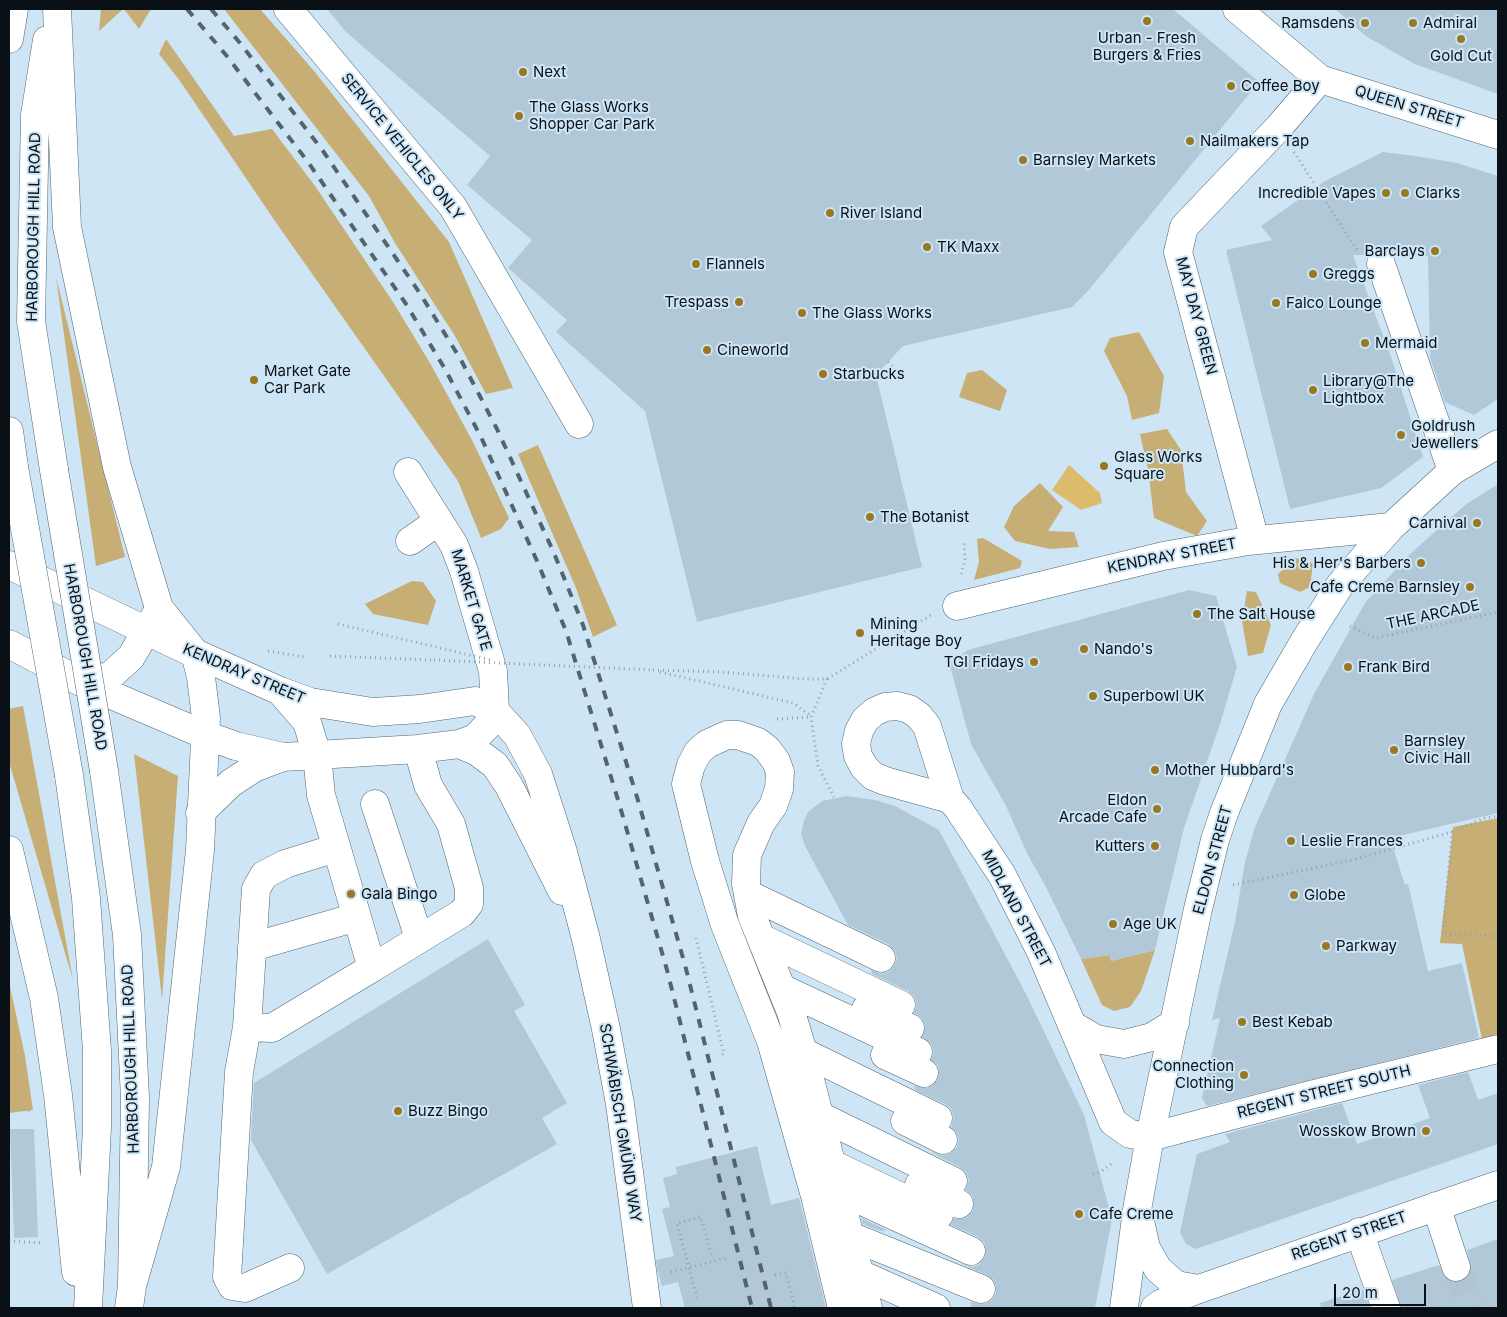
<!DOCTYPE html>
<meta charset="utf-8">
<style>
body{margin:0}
#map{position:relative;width:1507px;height:1317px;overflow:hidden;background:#cde5f5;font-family:Inter,sans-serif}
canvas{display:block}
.frame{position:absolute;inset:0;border:10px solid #091117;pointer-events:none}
.scale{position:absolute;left:1334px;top:1284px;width:92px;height:22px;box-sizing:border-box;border:2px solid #091117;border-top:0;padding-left:6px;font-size:15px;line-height:18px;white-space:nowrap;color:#091117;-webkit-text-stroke:4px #cde5f5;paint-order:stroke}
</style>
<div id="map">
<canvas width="1507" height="1317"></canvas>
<div class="frame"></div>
<div class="scale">20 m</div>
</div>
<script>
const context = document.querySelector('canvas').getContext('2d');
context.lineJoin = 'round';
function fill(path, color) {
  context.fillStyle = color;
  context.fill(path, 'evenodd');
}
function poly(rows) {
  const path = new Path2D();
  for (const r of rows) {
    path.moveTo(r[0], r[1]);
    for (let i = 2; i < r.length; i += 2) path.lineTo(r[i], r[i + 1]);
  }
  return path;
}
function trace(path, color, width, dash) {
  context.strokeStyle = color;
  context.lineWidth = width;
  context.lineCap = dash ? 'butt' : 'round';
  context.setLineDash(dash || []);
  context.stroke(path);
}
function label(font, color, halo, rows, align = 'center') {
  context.font = font + ' Inter,sans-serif';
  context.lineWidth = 4;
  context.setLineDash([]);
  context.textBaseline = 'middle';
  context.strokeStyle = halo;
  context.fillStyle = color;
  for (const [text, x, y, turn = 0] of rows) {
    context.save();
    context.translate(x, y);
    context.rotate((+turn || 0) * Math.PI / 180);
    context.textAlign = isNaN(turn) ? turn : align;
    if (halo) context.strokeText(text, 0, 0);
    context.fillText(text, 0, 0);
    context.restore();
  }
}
fill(poly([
 [101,9,123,9,99,31],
 [124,9,151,9,139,29],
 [224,9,260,9,314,71,449,242,513,388,486,394,455,336,395,243,369,196],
 [166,39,234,136,272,129,315,186,393,302,430,363,473,442,509,518,501,529,481,538,458,481,277,224,180,81,159,54],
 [56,277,125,557,96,566],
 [1139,332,1164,376,1159,413,1132,420,1127,396,1104,351,1110,338],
 [982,370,1007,390,1000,411,959,397,967,373],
 [1167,429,1181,450,1186,492,1207,521,1197,536,1154,518,1148,469,1140,434],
 [538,445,617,625,593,637,576,588,518,454],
 [1040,483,1063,507,1048,531,1074,532,1079,547,1050,549,1015,541,1004,527,1014,506],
 [983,538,1022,561,1020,568,974,580,979,562,977,539],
 [1296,558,1313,563,1310,587,1300,592,1280,583,1278,574],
 [412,581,423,582,436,601,428,625,373,614,365,604],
 [1247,591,1256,592,1271,625,1263,653,1248,656,1242,621],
 [23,706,73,980,9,762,9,709],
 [134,754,178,776,162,999],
 [1498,818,1498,1037,1482,1039,1462,944,1440,943,1453,827],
 [1155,950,1141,991,1130,1007,1114,1011,1102,1005,1081,959,1110,955,1111,961],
 [9,982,25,1056,33,1110,9,1113,10,1100,9,1092]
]), '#c7ae75');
fill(poly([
 [1069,465,1100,493,1102,503,1081,510,1052,490]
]), '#dcbb6d');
fill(poly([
 [327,9,1173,9,1259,82,1088,291,1072,307,903,346,876,375,922,567,697,622,645,411,556,332,567,320,508,268,532,240,467,185,490,156,346,32],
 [1335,9,1498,9,1498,94,1415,64,1367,37],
 [1383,152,1416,156,1457,163,1498,176,1498,399,1474,415,1445,402,1430,358,1428,256,1394,256,1391,252,1384,249,1375,249,1368,255,1353,255,1391,357,1423,457,1381,488,1290,509,1226,250,1272,240,1261,226,1325,181],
 [1498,484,1498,813,1390,838,1405,885,1408,884,1428,971,1462,963,1479,1038,1207,1106,1202,1098,1220,1018,1212,1020,1235,922,1245,862,1255,827,1314,694,1365,603,1410,554,1465,505],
 [1189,590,1216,596,1237,667,1220,724,1184,828,1155,950,1111,961,1110,955,1081,959,1046,887,1028,855,1006,806,971,744,949,662,968,650],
 [847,796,875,800,895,806,939,830,1026,994,1084,1115,1112,1219,1095,1308,972,1308,970,1302,983,1304,991,1301,996,1294,996,1286,993,1279,987,1275,961,1264,972,1267,980,1264,985,1257,986,1249,984,1242,978,1237,951,1225,954,1218,961,1219,968,1217,973,1210,974,1202,972,1195,965,1190,969,1180,966,1172,960,1167,932,1153,932,1152,943,1156,951,1153,957,1147,959,1140,956,1132,951,1127,954,1117,951,1109,945,1104,915,1090,914,1086,926,1088,933,1085,938,1079,939,1071,937,1064,931,1060,934,1051,931,1043,922,1037,925,1026,922,1018,914,1013,917,1004,914,996,908,991,872,974,871,970,882,974,890,971,895,964,897,957,894,950,888,944,848,925,805,846,801,834,804,821,808,812,822,801],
 [488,939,525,1005,514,1011,567,1103,542,1118,557,1144,327,1274,251,1140,254,1083],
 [1468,1072,1478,1100,1498,1093,1498,1144,1196,1249,1186,1244,1180,1232,1197,1154,1230,1142,1225,1134,1342,1103,1357,1144,1430,1118,1418,1085],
 [10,1129,34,1129,38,1237,14,1238],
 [757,1146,771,1205,799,1198,826,1308,685,1308,678,1282,662,1286,657,1268,656,1260,674,1256,662,1209,670,1207,663,1178,677,1174,676,1167],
 [861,1218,887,1230,880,1231,863,1224],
 [1498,1239,1498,1308,1401,1308,1392,1280,1439,1265,1446,1279,1453,1282,1461,1282,1468,1277,1471,1270,1467,1250],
 [1363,1289,1370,1308,1321,1308,1320,1303]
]), '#b1c8d8');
trace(poly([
 [1456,1267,1470,1308]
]), '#b0c5d4', 28, [28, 14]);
const minor = poly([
 [288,9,453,207,579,424],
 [1237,9,1320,79,1498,135],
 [1381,264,1452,471],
 [1255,540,1178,252,1184,227,1279,127,1320,79],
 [410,541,439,521],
 [957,606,1163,556,1248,541,1391,527],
 [195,653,280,691,310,702,373,712,420,709,475,701,495,711,517,735,538,774,563,852,586,939,606,1029,620,1104,647,1308],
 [81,682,205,735,236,746,283,757,418,749,459,744,475,738,489,724,495,711,493,671,464,571,454,545,408,472],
 [281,692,307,722,317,755,321,795,372,968,462,913,469,904,469,888,451,824,428,785,418,749],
 [897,706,909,709,919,716,927,726,950,799,885,781,873,776,864,767,858,756,856,744,859,731,865,720,874,712,885,707,897,706],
 [459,744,476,751,495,765,509,786,562,891],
 [950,799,958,808,1002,875,1041,952,1113,1122,1130,1134,1150,1137,1310,1095,1498,1049],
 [375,804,419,938],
 [200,813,231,783,254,768,283,757],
 [336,848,285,864,264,875,256,889,247,1027,272,1028,372,968],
 [748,894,881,958],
 [761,938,901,1005],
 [252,947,357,917],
 [781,988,918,1052],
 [866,1009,910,1028],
 [1072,1025,1096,1039,1124,1044,1152,1037,1175,1023],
 [247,1027,239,1072,227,1277,232,1286,245,1288,290,1268],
 [803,1052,938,1118],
 [885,1055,924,1073],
 [820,1116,953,1181],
 [905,1121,943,1140],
 [832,1164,939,1215],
 [919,1185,959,1204],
 [838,1190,971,1251],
 [1436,1206,1456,1267],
 [1140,1221,1146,1248,1158,1269,1176,1285,1199,1289],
 [1359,1232,1386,1308],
 [850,1236,981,1289],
 [860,1274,936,1308],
 [842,1308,815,1196,771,1041,725,925,705,861,686,784,691,765,698,752,707,744,727,735,738,735,758,742,767,749,776,761,780,772,779,789,773,806,761,823,747,855,746,884,752,916,791,1012,803,1052,868,1308],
 [1124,1308,1137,1210,1150,1137,1198,909,1215,840,1224,813,1268,704,1305,640,1340,585,1391,527,1452,471,1498,444],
 [1155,1308,1162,1303,1199,1289,1498,1185]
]);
const highway = poly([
 [57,9,67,227,117,467,159,608,195,653,201,677,206,718,200,850,166,1167,132,1286],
 [9,39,14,9],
 [47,40,35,115,31,321,54,470],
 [9,431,14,467],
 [9,565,191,652],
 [9,644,81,682,110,676,131,657,155,616],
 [104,771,127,935,135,1098,132,1286,129,1308],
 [69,775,86,898,97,1051,97,1127,88,1308],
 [9,850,44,998,58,1095,76,1272]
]);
trace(minor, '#506673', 29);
trace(highway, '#506673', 29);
trace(poly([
 [1294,152,1357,250],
 [888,362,901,374],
 [961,574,965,560,964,540],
 [1350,626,1375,638,1498,612],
 [268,651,305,657],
 [330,656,434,660],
 [653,670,721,672,805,679,827,679,931,615],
 [660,672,793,703,811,716],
 [827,679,811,717,818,766,834,797],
 [777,719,811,717],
 [1452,832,1485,818,1498,816],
 [1233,885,1356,859,1452,832,1443,934,1498,936],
 [696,938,724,1054,719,1055],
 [9,1106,31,1111],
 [1093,1174,1100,1172,1114,1162],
 [9,1241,43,1243],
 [671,1272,727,1258],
 [775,1275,786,1273,795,1308],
 [697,1298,677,1223,701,1217,712,1257]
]), '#90a3b0', 3, [1, 4]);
trace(minor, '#fff', 28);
trace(highway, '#fff', 28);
trace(poly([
 [187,9,226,55,308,162,406,304,445,369,481,437,537,561,566,631,619,803,667,970,752,1308],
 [211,9,240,43,323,151,421,295,461,360,497,429,554,553,583,625,637,797,685,965,771,1308]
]), '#55636d', 4, [9, 9]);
const highwayBridge = poly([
 [14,467,69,775],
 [54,470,104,771]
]);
trace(highwayBridge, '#506673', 29, []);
trace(poly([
 [338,624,491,660],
 [434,660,653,670]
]), '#90a3b0', 3, [1, 4]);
trace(highwayBridge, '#fff', 28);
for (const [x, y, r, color] of [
 [1147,21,5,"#997822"],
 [1365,23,5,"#997822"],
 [1413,23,5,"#997822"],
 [1461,39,5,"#997822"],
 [523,72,5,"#997822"],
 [1231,86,5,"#997822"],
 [519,116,5,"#997822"],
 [1190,141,5,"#997822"],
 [1023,160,5,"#997822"],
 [1386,193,5,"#997822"],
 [1405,193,5,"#997822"],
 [830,213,5,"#997822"],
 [927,247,5,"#997822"],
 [1435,251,5,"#997822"],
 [696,264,5,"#997822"],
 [1313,274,5,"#997822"],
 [739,302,5,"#997822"],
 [1276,303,5,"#997822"],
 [802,313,5,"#997822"],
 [1365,343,5,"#997822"],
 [707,350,5,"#997822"],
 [823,374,5,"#997822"],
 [254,380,5,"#997822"],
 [1313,390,5,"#997822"],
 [1401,435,5,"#997822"],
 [1104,466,5,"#997822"],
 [870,517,5,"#997822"],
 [1477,523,5,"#997822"],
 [1421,563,5,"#997822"],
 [1470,587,5,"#997822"],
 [1197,614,5,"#997822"],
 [860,633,5,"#997822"],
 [1084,649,5,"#997822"],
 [1034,662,5,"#997822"],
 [1348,667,5,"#997822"],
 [1093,696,5,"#997822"],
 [1394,750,5,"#997822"],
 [1155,770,5,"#997822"],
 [1157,809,5,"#997822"],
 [1291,841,5,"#997822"],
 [1155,846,5,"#997822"],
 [351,894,5,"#997822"],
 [1294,895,5,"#997822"],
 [1113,924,5,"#997822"],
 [1326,946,5,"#997822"],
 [1242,1022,5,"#997822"],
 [1244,1075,5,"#997822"],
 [398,1111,5,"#997822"],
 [1426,1131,5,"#997822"],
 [1079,1214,5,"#997822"]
]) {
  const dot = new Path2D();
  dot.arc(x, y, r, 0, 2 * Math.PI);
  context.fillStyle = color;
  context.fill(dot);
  trace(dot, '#cde5f5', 2);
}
label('15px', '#091117', '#cde5f5', [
 ["Ramsdens",1355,23,"right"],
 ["Admiral",1423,23],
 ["Urban - Fresh",1147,38,"center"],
 ["Burgers & Fries",1147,55,"center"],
 ["Gold Cut",1461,56,"center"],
 ["Next",533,72],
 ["Coffee Boy",1241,86],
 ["The Glass Works",529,107],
 ["Shopper Car Park",529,124],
 ["Nailmakers Tap",1200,141],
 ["Barnsley Markets",1033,160],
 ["Incredible Vapes",1376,193,"right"],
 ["Clarks",1415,193],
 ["River Island",840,213],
 ["TK Maxx",937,247],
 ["Barclays",1425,251,"right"],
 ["Flannels",706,264],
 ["Greggs",1323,274],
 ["Trespass",729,302,"right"],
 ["Falco Lounge",1286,303],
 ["The Glass Works",812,313],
 ["Mermaid",1375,343],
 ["Cineworld",717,350],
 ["Market Gate",264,371],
 ["Car Park",264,388],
 ["Starbucks",833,374],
 ["Library@The",1323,381],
 ["Lightbox",1323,398],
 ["Goldrush",1411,426],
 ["Jewellers",1411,443],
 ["Glass Works",1114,457],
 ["Square",1114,474],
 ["The Botanist",880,517],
 ["Carnival",1467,523,"right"],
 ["His & Her's Barbers",1411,563,"right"],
 ["Cafe Creme Barnsley",1460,587,"right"],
 ["The Salt House",1207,614],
 ["Mining",870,624],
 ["Heritage Boy",870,641],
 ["Nando's",1094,649],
 ["TGI Fridays",1024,662,"right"],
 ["Frank Bird",1358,667],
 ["Superbowl UK",1103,696],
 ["Barnsley",1404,741],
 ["Civic Hall",1404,758],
 ["Mother Hubbard's",1165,770],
 ["Eldon",1147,800,"right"],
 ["Arcade Cafe",1147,817,"right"],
 ["Leslie Frances",1301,841],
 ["Kutters",1145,846,"right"],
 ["Gala Bingo",361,894],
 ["Globe",1304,895],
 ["Age UK",1123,924],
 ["Parkway",1336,946],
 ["Best Kebab",1252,1022],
 ["Connection",1234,1066,"right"],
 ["Clothing",1234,1083,"right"],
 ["Buzz Bingo",408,1111],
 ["Wosskow Brown",1416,1131,"right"],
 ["Cafe Creme",1089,1214]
], 'left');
label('15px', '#091117', '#cde5f5', [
 ["QUEEN STREET",1409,107,17],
 ["SERVICE VEHICLES ONLY",402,147,51],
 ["HARBOROUGH HILL ROAD",34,227,-89],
 ["MAY DAY GREEN",1196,316,75],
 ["KENDRAY STREET",1172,556,-11],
 ["MARKET GATE",471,600,73],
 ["THE ARCADE",1433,615,-12],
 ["HARBOROUGH HILL ROAD",85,657,80],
 ["KENDRAY STREET",244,674,23],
 ["ELDON STREET",1213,860,-75],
 ["MIDLAND STREET",1016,909,62],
 ["HARBOROUGH HILL ROAD",131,1059,-92],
 ["REGENT STREET SOUTH",1324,1092,-14],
 ["SCHWÄBISCH GMÜND WAY",620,1123,81],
 ["REGENT STREET",1349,1236,-19]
]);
</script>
